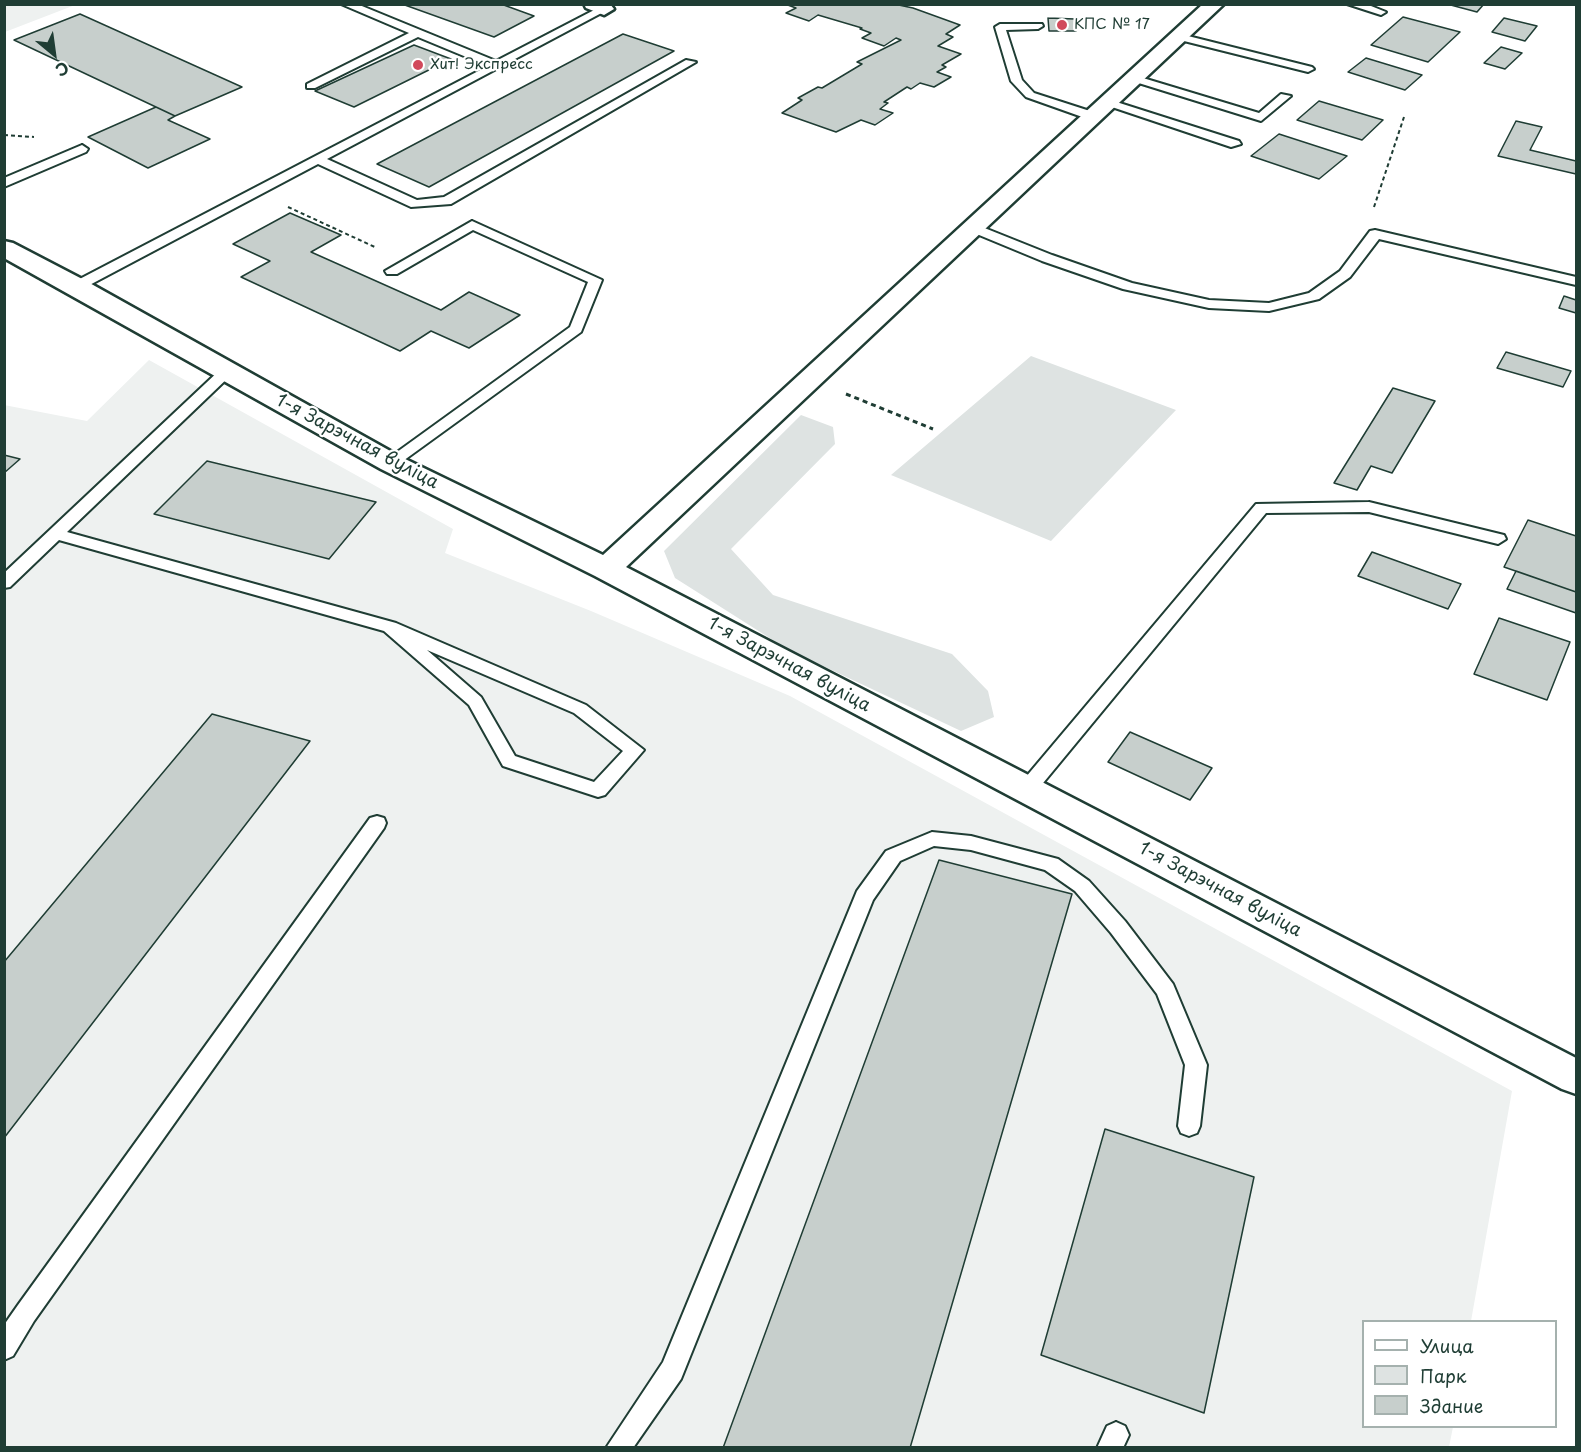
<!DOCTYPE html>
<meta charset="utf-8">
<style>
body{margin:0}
#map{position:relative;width:1581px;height:1452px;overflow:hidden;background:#fff;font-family:"Playpen Sans",sans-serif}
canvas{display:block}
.frame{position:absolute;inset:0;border:6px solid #1f3d34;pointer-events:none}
.legend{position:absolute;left:1362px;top:1320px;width:195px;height:108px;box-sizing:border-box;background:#fff;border:2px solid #a5b1ae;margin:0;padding:8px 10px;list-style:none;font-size:18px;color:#1f3d34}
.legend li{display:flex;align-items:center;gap:12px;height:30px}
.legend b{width:30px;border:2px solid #a5b1ae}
.north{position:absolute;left:24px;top:24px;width:60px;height:60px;-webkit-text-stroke:4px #fff;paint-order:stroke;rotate:151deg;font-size:16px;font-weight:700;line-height:24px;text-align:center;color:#1f3d34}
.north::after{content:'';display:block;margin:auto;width:21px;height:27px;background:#1f3d34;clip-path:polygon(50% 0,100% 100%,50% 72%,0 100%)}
</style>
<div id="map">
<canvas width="1581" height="1452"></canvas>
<div class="frame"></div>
<ul class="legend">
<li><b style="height:8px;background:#fff"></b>Улица</li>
<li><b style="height:16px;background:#dee3e2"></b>Парк</li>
<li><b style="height:16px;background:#c7cfcc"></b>Здание</li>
</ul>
<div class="north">С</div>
</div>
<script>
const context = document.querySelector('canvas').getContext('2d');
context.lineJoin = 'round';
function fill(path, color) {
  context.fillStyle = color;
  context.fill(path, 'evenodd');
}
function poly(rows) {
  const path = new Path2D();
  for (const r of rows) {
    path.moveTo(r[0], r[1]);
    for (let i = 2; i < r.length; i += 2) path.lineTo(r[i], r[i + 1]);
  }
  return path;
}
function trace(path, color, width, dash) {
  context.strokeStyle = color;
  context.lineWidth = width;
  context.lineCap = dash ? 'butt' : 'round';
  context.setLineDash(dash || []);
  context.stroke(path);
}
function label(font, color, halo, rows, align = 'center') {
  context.font = font + ' "Playpen Sans",sans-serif';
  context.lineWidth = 4.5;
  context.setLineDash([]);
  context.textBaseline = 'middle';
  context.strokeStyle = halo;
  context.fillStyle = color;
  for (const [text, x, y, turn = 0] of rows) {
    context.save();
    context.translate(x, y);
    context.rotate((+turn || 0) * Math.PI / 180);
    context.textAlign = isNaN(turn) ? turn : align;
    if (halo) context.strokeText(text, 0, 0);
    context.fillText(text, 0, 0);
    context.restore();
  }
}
fill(poly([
 [5,4,75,4,75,5,5,32],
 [149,360,453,529,445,553,591,611,790,696,1512,1091,1471,1321,1364,1322,1364,1426,1453,1427,1449,1447,5,1447,4,405,87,421]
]), '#eef1f0');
fill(poly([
 [1031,356,1176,410,1051,541,891,475],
 [801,415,833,427,835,444,731,549,773,595,952,654,988,691,994,717,961,731,787,649,675,578,664,551]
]), '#dee3e2');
const building = poly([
 [402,4,501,4,534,16,494,37,402,4],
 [785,4,894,4,913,8,960,25,946,34,953,37,938,46,961,54,942,65,946,67,937,72,951,77,934,87,920,83,911,89,907,87,884,102,888,103,880,109,893,113,875,125,861,120,836,132,782,113,802,100,798,98,818,87,822,88,862,64,857,62,901,40,896,38,884,46,862,38,871,33,860,29,862,28,818,15,809,21,786,13,796,8,785,4],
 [1447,4,1484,4,1477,12,1447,4],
 [80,14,242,87,175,116,14,40,80,14],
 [1403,17,1460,32,1428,62,1371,45,1403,17],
 [1048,18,1075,19,1076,31,1049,31,1048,18],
 [1504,18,1537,26,1525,41,1492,32,1504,18],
 [623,34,674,51,429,187,377,164,623,34],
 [414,45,451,59,354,107,315,91,414,45],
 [1501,47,1522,53,1505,69,1484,63,1501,47],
 [1366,58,1422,75,1405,90,1348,72,1366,58],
 [1319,101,1383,120,1362,140,1297,120,1319,101],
 [156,107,175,116,168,120,210,139,148,168,88,137,156,107],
 [1516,121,1542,127,1530,150,1576,161,1576,174,1498,156,1516,121],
 [1279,134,1347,156,1319,179,1251,156,1279,134],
 [290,213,341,235,311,252,441,310,469,292,520,315,469,348,431,331,400,351,241,277,270,261,233,244,290,213],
 [1564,296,1576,300,1576,313,1559,308,1564,296],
 [1506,352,1571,371,1563,387,1497,368,1506,352],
 [1393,388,1435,401,1392,473,1371,466,1357,490,1334,483,1393,388],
 [4,455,20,459,4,473,4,455],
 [207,461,376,502,329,559,154,514,207,461],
 [1528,520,1576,536,1576,592,1504,567,1528,520],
 [1372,552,1461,584,1448,609,1358,576,1372,552],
 [1516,571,1576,592,1576,613,1507,589,1516,571],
 [1499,618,1570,642,1547,700,1474,674,1499,618],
 [212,714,310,741,4,1138,4,962,212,714],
 [1130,732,1212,768,1190,800,1108,762,1130,732],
 [939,860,1072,894,910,1448,723,1448,939,860],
 [1105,1129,1254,1177,1204,1413,1041,1355,1105,1129]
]);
fill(building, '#c7cfcc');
trace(building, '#1f3d34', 1.5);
const lane = poly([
 [341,4,357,4,496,61,600,7,609,9,327,159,417,200,444,197,686,60,696,62,451,204,411,207,318,164,82,289,72,289,72,283,488,66,418,37,315,88,307,88,307,84,409,33,341,4],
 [1347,4,1366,4,1386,12,1381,15,1347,4],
 [1042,24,1043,26,1038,29,1006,30,1022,80,1034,93,1096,113,1096,119,1088,119,1026,97,1011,81,995,27,1000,24,1042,24],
 [1180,34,1312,67,1314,69,1308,72,1176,39,1174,37,1180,34],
 [1133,75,1259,113,1281,94,1291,96,1261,121,1129,80,1127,78,1133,75],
 [1107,99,1239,141,1241,144,1231,147,1103,104,1101,102,1107,99],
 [82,145,88,149,86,152,4,187,4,178,82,145],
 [472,221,602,280,581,332,396,466,386,466,383,463,386,460,570,327,588,282,473,230,397,274,387,274,385,271,472,221],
 [972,223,1052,255,1132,283,1209,300,1269,303,1309,293,1340,271,1370,231,1375,230,1576,277,1576,285,1379,239,1350,277,1319,299,1269,311,1209,308,1123,289,1042,261,967,230,966,227,972,223],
 [227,367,234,371,232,374,67,532,396,623,586,705,644,750,605,795,598,797,503,766,469,705,384,631,59,540,10,587,4,588,4,573,222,368,227,367],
 [427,650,574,713,623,751,594,782,515,756,481,697,427,650],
 [1369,502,1504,535,1506,539,1498,544,1369,512,1266,513,1034,794,1020,794,1018,789,1020,784,1256,504,1369,502],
 [377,816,384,818,386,823,384,828,34,1321,13,1356,4,1360,4,1325,18,1305,370,818,377,816],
 [932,832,971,836,1058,859,1089,881,1125,921,1173,984,1207,1065,1200,1126,1197,1133,1189,1136,1181,1133,1178,1126,1185,1065,1157,994,1111,933,1075,891,1045,870,971,850,934,846,900,861,873,900,681,1379,633,1448,606,1448,663,1362,857,891,886,851,932,832],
 [1116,1422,1125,1426,1129,1435,1123,1448,1097,1448,1107,1426,1116,1422]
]);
const street = poly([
 [584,4,610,4,614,9,604,15,586,8,584,4],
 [1203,4,1224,4,626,567,1576,1058,1576,1094,1562,1089,595,576,381,469,4,258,4,241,13,243,86,281,401,457,603,555,1203,4]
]);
trace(lane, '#1f3d34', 4);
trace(street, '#1f3d34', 5);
trace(poly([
 [4,135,34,137],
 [288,207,377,248],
 [1374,207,1404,117]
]), '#1f3d34', 2, [4, 3]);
trace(poly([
 [846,394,933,429]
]), '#1f3d34', 3, [5, 4]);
fill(lane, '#fff');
fill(street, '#fff');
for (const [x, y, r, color] of [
 [1062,25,6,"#d1495b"],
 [418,65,6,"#d1495b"]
]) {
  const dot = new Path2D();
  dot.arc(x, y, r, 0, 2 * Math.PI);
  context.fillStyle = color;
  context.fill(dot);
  trace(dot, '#fff', 2);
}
label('15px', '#1f3d34', '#fff', [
 ["КПС № 17",1074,25],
 ["Хит! Экспресс",430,65]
], 'left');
label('18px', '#1f3d34', '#fff', [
 ["1-я Зарэчная вуліца",357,442,28],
 ["1-я Зарэчная вуліца",789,665,28],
 ["1-я Зарэчная вуліца",1220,890,28]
]);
</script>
